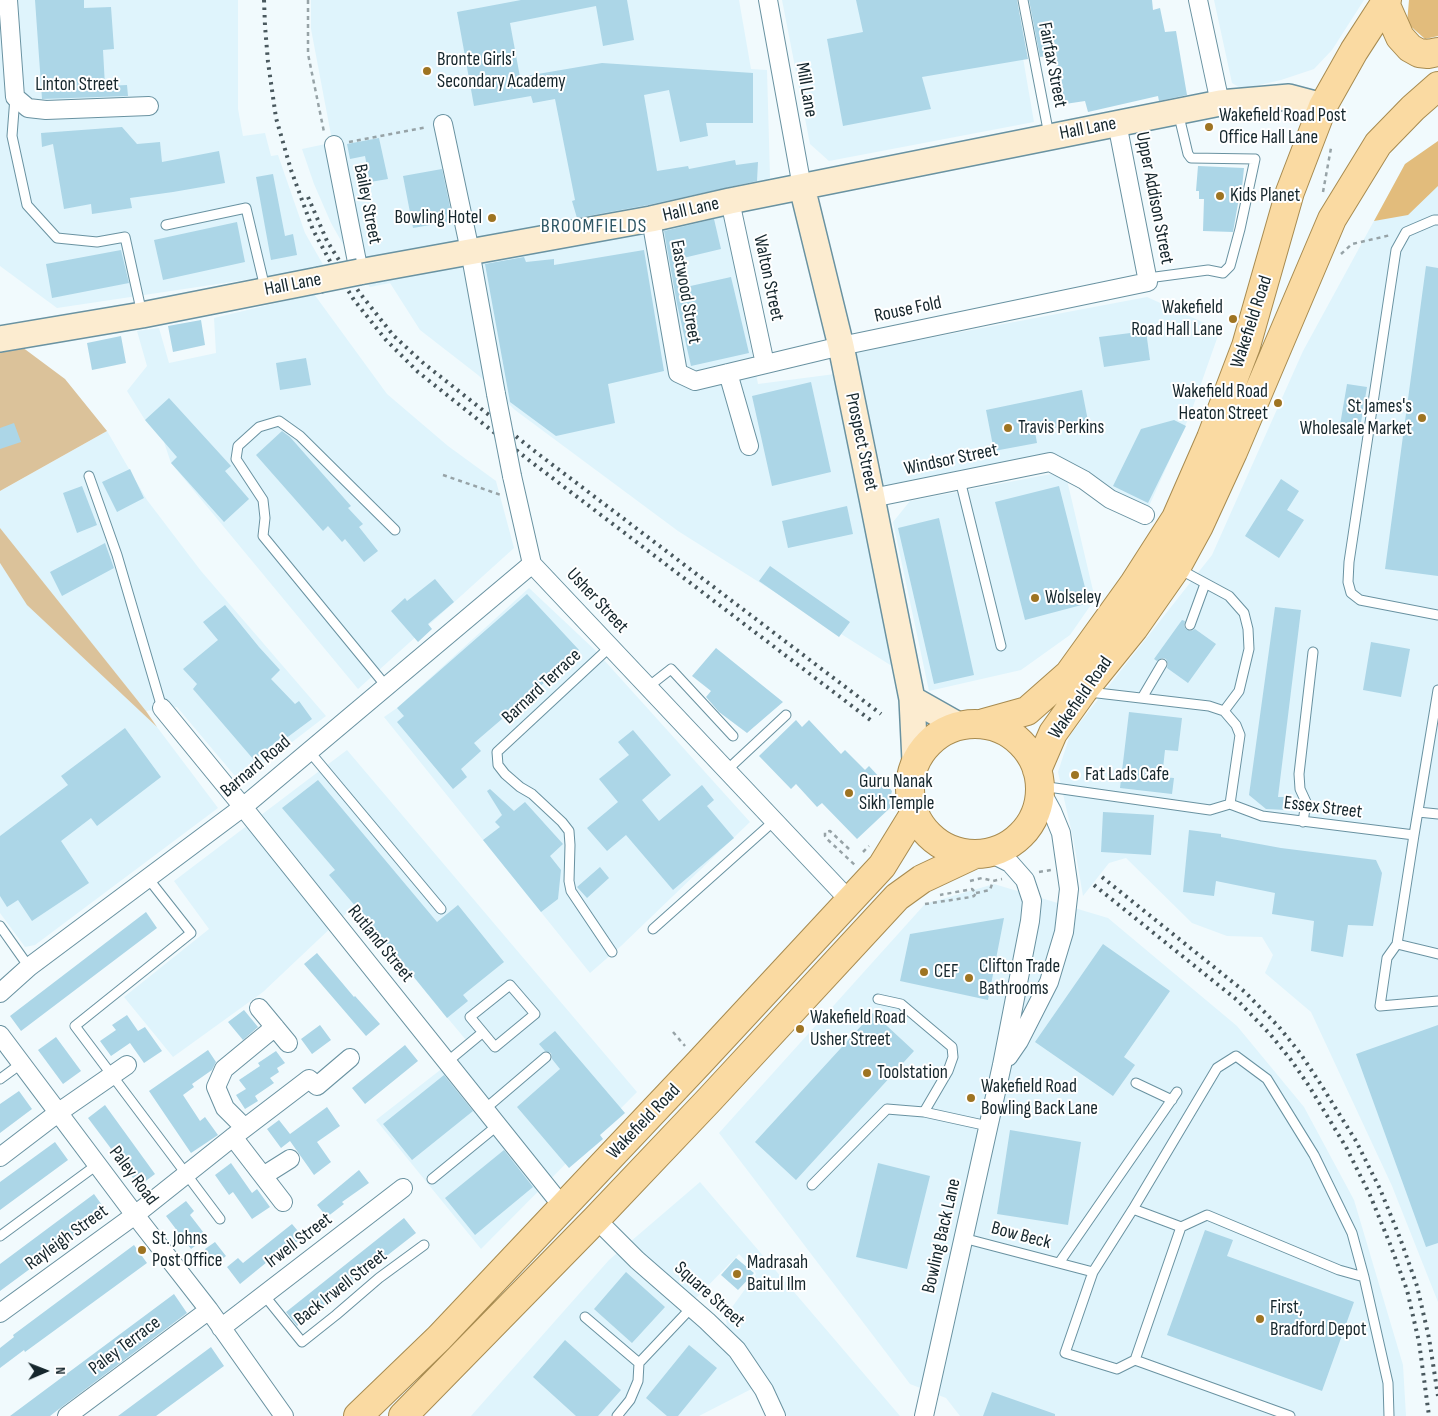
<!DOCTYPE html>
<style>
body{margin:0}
#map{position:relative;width:1438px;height:1416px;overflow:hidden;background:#f1fafd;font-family:"Sofia Sans Condensed",sans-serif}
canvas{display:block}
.north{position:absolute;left:20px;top:1346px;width:50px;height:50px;-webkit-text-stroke:4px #fff;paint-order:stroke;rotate:89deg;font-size:14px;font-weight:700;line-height:20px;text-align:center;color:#15262c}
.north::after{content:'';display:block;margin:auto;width:18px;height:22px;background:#15262c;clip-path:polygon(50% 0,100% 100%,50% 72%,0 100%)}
</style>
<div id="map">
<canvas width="1438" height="1416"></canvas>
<div class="north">N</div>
</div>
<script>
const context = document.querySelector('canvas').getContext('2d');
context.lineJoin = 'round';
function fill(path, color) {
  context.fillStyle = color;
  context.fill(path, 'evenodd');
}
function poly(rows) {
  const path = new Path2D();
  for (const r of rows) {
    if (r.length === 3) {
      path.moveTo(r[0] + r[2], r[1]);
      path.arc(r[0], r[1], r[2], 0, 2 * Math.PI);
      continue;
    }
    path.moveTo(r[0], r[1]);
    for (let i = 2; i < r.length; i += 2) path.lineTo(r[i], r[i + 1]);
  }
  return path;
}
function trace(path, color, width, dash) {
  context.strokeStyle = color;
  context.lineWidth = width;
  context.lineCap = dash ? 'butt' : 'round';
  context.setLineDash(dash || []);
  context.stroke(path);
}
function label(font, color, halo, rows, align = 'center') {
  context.font = font + ' "Sofia Sans Condensed",sans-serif';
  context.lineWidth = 4;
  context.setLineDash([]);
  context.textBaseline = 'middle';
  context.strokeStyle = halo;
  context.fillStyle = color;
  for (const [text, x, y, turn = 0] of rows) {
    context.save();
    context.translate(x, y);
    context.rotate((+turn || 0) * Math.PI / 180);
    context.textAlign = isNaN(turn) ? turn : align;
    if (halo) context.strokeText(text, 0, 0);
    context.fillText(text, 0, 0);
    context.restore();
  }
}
fill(poly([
 [0,0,238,0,238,109,243,136,265,133,271,156,278,155,305,233,325,268,57,308,0,266],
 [311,0,739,0,751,69,767,70,770,177,766,183,727,220,758,384,835,374,895,668,678,531,515,410,478,375,420,330,390,283,370,287,353,262,331,223,314,184,302,149,335,142,331,135,311,29],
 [782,0,1013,0,1034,122,829,161,810,144],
 [1214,0,1364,0,1332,50,1314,69,1281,80,1242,89,1232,83],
 [1438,141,1438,1302,1392,1186,1311,1012,1265,973,1273,955,1262,937,1227,936,1192,923,1126,858,1109,863,1083,896,1073,838,1058,772,1070,735,1212,555,1303,351,1405,164],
 [314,294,387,394,448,446,496,481,514,548,358,689,171,463,164,442,145,420,127,391,147,366,137,331,159,328,169,363,216,353,214,318],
 [1147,297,1220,330,1190,415,1145,515,1047,455,885,488,855,352],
 [107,431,147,500,201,571,326,716,240,782,177,707,146,711,0,530,0,491],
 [1051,474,1067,480,1095,599,1070,635,1021,670,929,691,893,522,910,501],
 [0,563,28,605,157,727,218,808,35,945,25,947,0,913],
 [529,588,595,650,750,822,621,946,590,973,384,717,397,708],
 [347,750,637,1092,481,1249,376,1120,471,1046,354,906,263,992,173,1057,124,997,209,929,174,881],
 [994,884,1108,918,1237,1026,1304,1107,1354,1200,1403,1365,1406,1416,960,1416,946,1398,910,1384,719,1133,925,904],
 [700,1182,900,1416,787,1416,765,1382,699,1416,471,1416,609,1260],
 [739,1254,754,1270,756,1274,730,1310,726,1319,728,1335,694,1300]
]), '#dff4fc');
fill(poly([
 [22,347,65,379,107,431,0,491,0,350],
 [0,528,146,711,157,727,27,605,0,563]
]), '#dbc29a');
fill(poly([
 [1409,0,1438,0,1438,36,1425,39,1407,23],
 [1438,141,1438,186,1408,215,1374,221,1405,164]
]), '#e2bc7c');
fill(poly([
 [35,0,84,0,84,8,111,7,114,49,103,50,105,86,127,85,128,96,42,99],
 [521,0,627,0,634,40,603,46,596,6,510,23,520,77,602,63,753,73,753,123,706,123,708,136,680,142,669,90,644,95,657,171,688,166,689,169,735,160,736,165,758,162,757,181,648,205,577,218,572,201,575,200,555,99,533,103,531,96,474,106,457,12],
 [856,0,1017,0,1028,59,922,77,931,109,843,126,827,39,863,32],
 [1029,0,1152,0,1153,10,1160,8,1165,32,1176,31,1187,95,1159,101,1158,96,1088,112,1085,101,1065,104,1053,55,1040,57],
 [122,127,137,144,160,142,162,162,219,151,225,183,173,192,130,198,132,208,92,214,91,204,64,209,53,144,42,147,41,133],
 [379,138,388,179,370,182,365,156,350,159,347,144],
 [1198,166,1244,168,1242,188,1242,192,1240,192,1233,232,1203,231,1204,199,1199,199,1199,191,1196,191],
 [442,169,453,221,413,228,403,176],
 [273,174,285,236,293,234,297,255,271,260,256,177],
 [714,219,721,249,679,259,686,287,731,277,749,353,691,366,677,304,664,231],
 [237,222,245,262,163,280,154,240],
 [121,250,129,283,52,298,46,264],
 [644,250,664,371,608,384,615,423,556,436,510,402,485,264,524,257,526,262,554,259,554,265],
 [1426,266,1438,268,1438,576,1385,569],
 [201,320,205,345,173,352,168,326],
 [1146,331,1150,360,1104,367,1099,337],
 [121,336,126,363,92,370,87,343],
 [306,358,311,385,280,390,276,363],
 [811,382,831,472,772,486,752,396],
 [1347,384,1367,387,1359,434,1339,431],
 [1082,390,1088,421,1035,432,1037,443,994,451,986,410],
 [169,398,231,466,225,471,249,499,224,522,171,463,177,457,145,420],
 [1174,420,1186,426,1148,503,1113,486,1141,429],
 [14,423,21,442,0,449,0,428],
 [282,431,290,437,351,506,348,508,363,524,359,527,378,551,364,562,345,539,342,542,328,526,323,531,256,455],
 [130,469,144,498,117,512,102,482],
 [1281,479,1299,491,1287,510,1304,520,1279,558,1245,536],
 [82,486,97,525,77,533,63,493],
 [1059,486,1089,603,1025,620,995,502],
 [847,506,853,534,788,548,782,521],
 [939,518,974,675,934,684,898,528],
 [105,543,114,568,62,596,50,572],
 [770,566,850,622,839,637,759,581],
 [435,579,454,602,428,624,432,629,418,642,391,611,405,598,407,601],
 [527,594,579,650,545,682,474,743,481,751,461,769,467,777,453,789,397,722,404,716,397,708],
 [225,605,259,647,280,670,271,679,295,704,299,701,312,719,285,739,283,736,254,760,193,689,197,684,183,669,218,640,203,622],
 [1275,607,1301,610,1278,797,1287,797,1285,810,1266,809,1249,795],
 [1182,620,1185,621,1184,626,1186,629,1191,631,1195,629,1216,644,1188,683,1167,668,1168,664,1166,659,1162,658,1157,661,1154,659],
 [1371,642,1410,649,1401,697,1363,690],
 [716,648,783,702,747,733,719,712,706,697,711,691,692,676],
 [1129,712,1182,718,1178,751,1165,750,1162,777,1174,778,1172,794,1120,788],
 [796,720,802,727,809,720,841,754,845,750,865,770,869,766,892,791,889,803,891,807,857,839,822,803,817,807,796,784,791,789,759,756],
 [125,728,161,777,97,826,91,818,61,841,89,883,32,921,18,900,7,907,0,896,0,836,68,785,61,776],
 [633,730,671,775,642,800,659,821,702,785,714,800,707,806,734,838,673,890,626,835,607,851,587,828,618,802,599,779,629,755,618,742],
 [318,780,437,922,458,905,504,962,463,995,468,1001,447,1018,384,940,329,875,335,870,282,808],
 [490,789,514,811,525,802,563,844,550,856,561,870,558,899,541,912,483,840,500,827,495,822,502,815,487,791],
 [1103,812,1154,815,1151,855,1101,852],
 [1189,830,1221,834,1221,837,1281,848,1376,860,1382,873,1373,926,1348,925,1343,957,1311,951,1314,921,1272,914,1275,893,1216,881,1214,896,1183,892],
 [600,867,609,878,587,898,577,887],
 [146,912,157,928,21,1031,10,1016],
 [1004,918,988,1000,900,981,910,934],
 [1103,944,1170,991,1124,1057,1135,1065,1113,1096,1035,1042],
 [317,953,354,997,355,996,380,1024,366,1036,304,964],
 [244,1010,258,1027,243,1040,228,1022],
 [873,1013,914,1051,796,1180,755,1142],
 [127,1015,138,1031,145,1027,162,1051,144,1063,130,1043,111,1056,100,1041,116,1030,112,1025],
 [320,1025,331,1040,312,1054,301,1039],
 [1438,1025,1438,1243,1426,1247,1356,1054],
 [555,1031,625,1113,600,1135,603,1139,569,1168,517,1107,560,1069,552,1059,551,1053,545,1051,539,1044],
 [56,1037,81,1071,63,1084,38,1050],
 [405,1045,418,1061,365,1104,352,1088],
 [208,1050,216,1062,212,1070,192,1084,194,1087,183,1095,200,1121,205,1117,218,1135,191,1153,149,1091],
 [276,1051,285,1063,277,1068,279,1072,270,1078,274,1083,255,1096,258,1101,245,1109,236,1095,246,1089,239,1080,260,1066,258,1063],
 [444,1075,473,1111,412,1160,383,1124],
 [19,1091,32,1109,0,1133,0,1104],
 [105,1105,155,1174,139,1186,88,1118],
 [327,1107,340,1126,317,1142,331,1162,314,1175,290,1141,281,1148,267,1129,279,1120,290,1134],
 [1010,1130,1081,1142,1068,1225,997,1214],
 [55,1142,68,1160,0,1210,0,1182],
 [504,1150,533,1187,475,1235,445,1198],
 [231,1163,252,1193,257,1189,270,1207,252,1219,233,1192,229,1195,215,1175],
 [878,1163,930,1176,907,1269,856,1257],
 [359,1170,369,1183,342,1202,344,1204,327,1217,317,1205],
 [94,1194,107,1212,0,1291,0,1264],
 [186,1201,194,1211,190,1215,207,1237,191,1249,166,1216],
 [404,1218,416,1233,297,1326,286,1312],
 [292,1224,303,1237,269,1264,267,1262,240,1284,227,1267,238,1258,243,1263],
 [1205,1230,1233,1240,1227,1256,1354,1302,1322,1391,1167,1335],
 [215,1242,226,1256,216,1264,205,1249],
 [134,1245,147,1263,25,1352,24,1350,0,1368,0,1348,14,1337,13,1335],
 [736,1258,754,1273,738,1290,721,1275],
 [626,1272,665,1307,632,1343,594,1309],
 [174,1294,187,1313,59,1409,50,1416,10,1416],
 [565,1340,621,1390,598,1416,576,1416,533,1377],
 [689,1345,717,1368,678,1416,667,1416,646,1398],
 [211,1347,224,1366,156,1416,118,1416],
 [992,1392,1055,1414,1055,1416,983,1416]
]), '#acd6e7');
const lane = poly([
 [1023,0,1049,135],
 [15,97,12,136,27,205,57,238,97,242,125,237,142,314],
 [1438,220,1434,220,1406,232,1396,250,1349,562,1348,582,1351,593,1360,600,1438,615],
 [166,225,246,208,265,288],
 [1148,278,1208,270,1223,273,1230,266,1240,229,1255,159,1191,158,1188,154,1178,112],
 [89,476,117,555,162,708],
 [960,480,1001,646],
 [1179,569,1229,596,1244,613,1248,629,1249,649,1239,691,1224,711],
 [1190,625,1205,584],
 [610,647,497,752,498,765,505,774,520,787,532,794,562,822,569,831,570,845,569,881,571,891,612,952],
 [386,686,263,536,265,518,263,500,236,459,238,446,259,427,279,421,300,436,395,530],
 [648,687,671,669,733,736],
 [1089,692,1209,706,1224,711,1236,725,1240,735,1230,804],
 [1142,698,1162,664],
 [309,751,441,909],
 [727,770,786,715],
 [1041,786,1210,810,1230,804],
 [1230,804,1262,816,1414,835,1438,690],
 [1418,812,1438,814],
 [1303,822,1306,802,1300,789,1299,774,1313,652],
 [1414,835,1397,944,1387,958,1380,1006,1438,1001],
 [147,877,191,933,75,1026,220,1219],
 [0,926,29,967],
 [653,929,774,821],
 [1397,944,1438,954],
 [510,985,535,1014,495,1047,470,1017,510,985],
 [878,999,901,1004,952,1047,953,1057,948,1071,924,1112,988,1126],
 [447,1062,482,1033],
 [0,1079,22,1063],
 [1136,1083,1172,1100],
 [485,1109,546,1057],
 [432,1179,498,1125],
 [812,1185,887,1109,924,1112],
 [1133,1209,1181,1227,1207,1215,1339,1270,1364,1277,1388,1383,1389,1416],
 [0,1236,98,1164],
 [963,1238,1093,1272],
 [1059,1263,1177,1092],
 [264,1295,302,1342,336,1315,379,1278,424,1245],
 [585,1317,639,1363],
 [1135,1360,1181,1227],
 [617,1416,630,1400,638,1381,639,1363,692,1307],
 [1290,1416,1135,1360,1117,1369,1065,1353,1093,1272,1133,1209,1217,1068,1236,1056,1267,1079,1314,1155,1352,1233,1364,1277]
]);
const street = poly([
 [8,0,15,97,28,108,46,110,149,106],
 [768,0,802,187],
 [1198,0,1220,103],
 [443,124,470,251,496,394],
 [334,145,359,272],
 [730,201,765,364],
 [651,219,678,373,695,381,841,346,1148,282,1117,123],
 [728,373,749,446],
 [512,476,532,564,849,900],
 [872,498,1050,462,1084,480,1110,499,1145,515],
 [162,708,243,807,563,1207],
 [0,993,29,967,243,807,532,564],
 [259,1008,288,1043],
 [0,1035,135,1215,209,1310,284,1416],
 [1008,1057,1019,1041,1049,982,1064,932,1069,889,1061,833,1052,811,1041,791],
 [245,1128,225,1108,216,1087,224,1069,275,1027],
 [233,1137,283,1202],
 [0,1157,59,1112,127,1065],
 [263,1176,290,1159],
 [596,1219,637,1260,707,1321,737,1350,764,1390,776,1416],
 [0,1313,135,1215,233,1137,309,1079,317,1086,350,1058],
 [221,1328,403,1188],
 [67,1416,209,1310],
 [924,1416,1002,1065,1030,921,1032,901,1025,880,1010,863,990,853]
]);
const secondary = poly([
 [802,187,841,346,872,498,912,699,915,761],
 [359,272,651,219,730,201,1220,103,1289,97,1323,106],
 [0,339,142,315,319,280],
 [912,699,958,725]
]);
const primary = poly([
 [1385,3,1400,37,1410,48,1419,53,1428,54,1438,52],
 [984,723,1027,711,1069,674,1133,585,1176,518,1211,438,1246,346,1290,192,1323,106,1354,51,1387,0],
 [975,789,65],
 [1037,770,1053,733,1083,691,1134,628,1176,568,1199,526,1233,452,1332,219,1378,144,1413,108,1438,86],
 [358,1416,439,1338,699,1063,882,866,914,814],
 [403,1416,596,1219,710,1099,897,897,922,879,973,855]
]);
trace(lane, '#6992a1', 11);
trace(street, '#6992a1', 20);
trace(secondary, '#6992a1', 28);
trace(primary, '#a78b50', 30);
trace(poly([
 [308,0,308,54,324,132],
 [349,142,427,127],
 [1323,192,1331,148],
 [1341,254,1352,244,1391,235],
 [443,475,501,495],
 [849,849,830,831,825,832,825,836,827,839,856,866],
 [863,852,869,846],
 [1039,872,1051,870],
 [970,881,982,878,993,881,1002,879],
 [976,893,990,890,993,881],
 [925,904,971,897,974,896,976,893,972,889,940,895],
 [673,1032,685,1046]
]), '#97a3a7', 2.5, [4, 4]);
trace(lane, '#fff', 9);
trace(street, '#fff', 18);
trace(secondary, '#fcecd0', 25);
trace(primary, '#fadaa2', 28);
trace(poly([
 [264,0,265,26,268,62,276,118,291,170,313,230,331,263,354,300,386,340,418,372,530,461,873,722],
 [308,197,327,241,359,292,393,335,422,362,537,453,881,714],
 [1102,877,1245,992,1279,1027,1300,1053,1318,1080,1356,1141,1380,1189,1400,1238,1417,1286,1429,1338,1438,1396],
 [1094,885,1237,1000,1270,1034,1291,1060,1309,1086,1346,1147,1370,1195,1390,1244,1407,1290,1419,1342,1429,1416]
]), '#49585e', 4, [2.5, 5]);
const streetBridge = poly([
 [496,394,512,476]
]);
const secondaryBridge = poly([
 [319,280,359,272]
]);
trace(streetBridge, '#6992a1', 20, []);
trace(secondaryBridge, '#6992a1', 28, []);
trace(streetBridge, '#fff', 18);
trace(secondaryBridge, '#fcecd0', 25);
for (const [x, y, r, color] of [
 [427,71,5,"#9e7422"],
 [1209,127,5,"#9e7422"],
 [1220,196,5,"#9e7422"],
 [492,218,5,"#9e7422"],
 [1233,319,5,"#9e7422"],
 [1278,403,5,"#9e7422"],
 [1422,418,5,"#9e7422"],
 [1008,428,5,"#9e7422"],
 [1035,598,5,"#9e7422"],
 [1075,775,5,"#9e7422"],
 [849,793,5,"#9e7422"],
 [924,972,5,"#9e7422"],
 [969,978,5,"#9e7422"],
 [800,1029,5,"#9e7422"],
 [867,1073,5,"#9e7422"],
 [971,1098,5,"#9e7422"],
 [142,1250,5,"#9e7422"],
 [737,1274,5,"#9e7422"],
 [1260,1319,5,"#9e7422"]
]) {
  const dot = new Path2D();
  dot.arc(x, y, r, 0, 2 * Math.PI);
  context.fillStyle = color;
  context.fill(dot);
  trace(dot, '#fff', 2);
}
label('19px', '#15262c', '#fff', [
 ["Bronte Girls'",437,60],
 ["Secondary Academy",437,82],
 ["Wakefield Road Post",1219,116],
 ["Office Hall Lane",1219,138],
 ["Kids Planet",1230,196],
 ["Bowling Hotel",482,218,"right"],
 ["Wakefield",1223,308,"right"],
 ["Road Hall Lane",1223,330,"right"],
 ["Wakefield Road",1268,392,"right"],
 ["Heaton Street",1268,414,"right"],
 ["St James's",1412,407,"right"],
 ["Wholesale Market",1412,429,"right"],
 ["Travis Perkins",1018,428],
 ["Wolseley",1045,598],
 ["Fat Lads Cafe",1085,775],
 ["Guru Nanak",859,782],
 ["Sikh Temple",859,804],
 ["Clifton Trade",979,967],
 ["Bathrooms",979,989],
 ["CEF",934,972],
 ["Wakefield Road",810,1018],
 ["Usher Street",810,1040],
 ["Toolstation",877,1073],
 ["Wakefield Road",981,1087],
 ["Bowling Back Lane",981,1109],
 ["St. Johns",152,1239],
 ["Post Office",152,1261],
 ["Madrasah",747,1263],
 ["Baitul Ilm",747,1285],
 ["First,",1270,1308],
 ["Bradford Depot",1270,1330]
], 'left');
label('19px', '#15262c', '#fff', [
 ["Fairfax Street",1052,65,79],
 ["Linton Street",77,85],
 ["Mill Lane",806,90,80],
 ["Hall Lane",1088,129,-11],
 ["Upper Addison Street",1154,198,79],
 ["Bailey Street",367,204,79],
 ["Hall Lane",691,210,-13],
 ["Walton Street",768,278,78],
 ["Hall Lane",293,285,-11],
 ["Eastwood Street",685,292,80],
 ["Rouse Fold",908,310,-12],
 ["Wakefield Road",1252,322,-72],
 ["Prospect Street",861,442,78],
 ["Windsor Street",951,460,-12],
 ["Usher Street",597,601,47],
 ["Barnard Terrace",542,687,-43],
 ["Wakefield Road",1081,698,-55],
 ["Barnard Road",256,767,-40],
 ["Essex Street",1323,808,7],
 ["Rutland Street",380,944,51],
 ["Wakefield Road",644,1122,-46],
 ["Paley Road",133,1176,53],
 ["Bowling Back Lane",942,1236,-77],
 ["Bow Beck",1021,1236,15],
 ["Rayleigh Street",67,1238,-36],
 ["Irwell Street",299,1241,-37],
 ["Back Irwell Street",341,1288,-38],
 ["Square Street",709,1295,42],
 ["Paley Terrace",125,1346,-37]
]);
context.letterSpacing = '1px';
label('20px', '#305765', '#fff', [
 ["BROOMFIELDS",594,227]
]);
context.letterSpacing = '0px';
</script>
